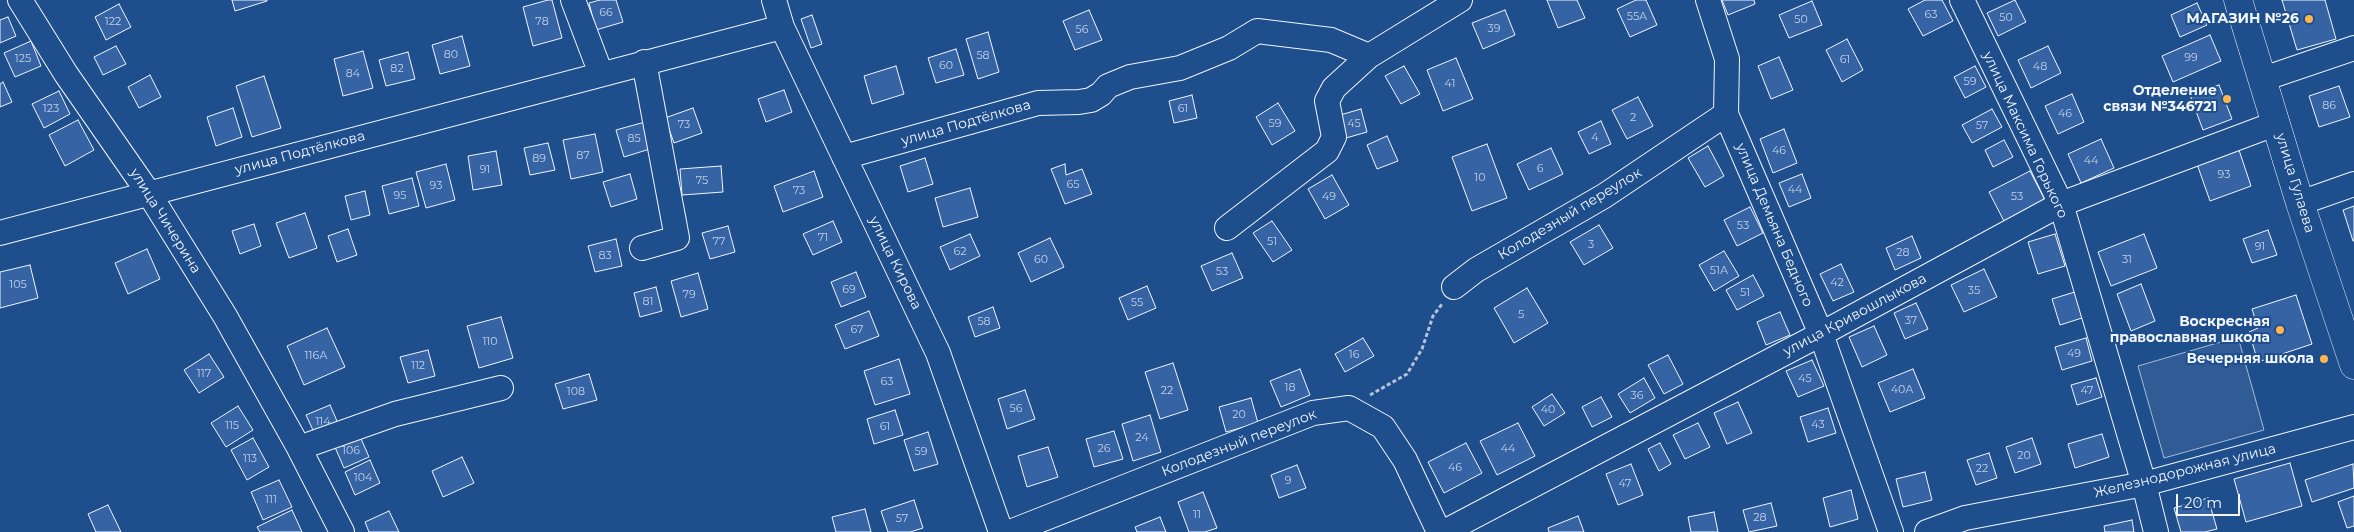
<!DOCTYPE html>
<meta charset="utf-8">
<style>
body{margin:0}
#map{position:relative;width:2354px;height:532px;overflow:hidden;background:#1f4e8c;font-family:Montserrat,sans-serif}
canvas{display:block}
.scale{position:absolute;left:2176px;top:494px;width:64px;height:22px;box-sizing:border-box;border:2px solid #f2f6ff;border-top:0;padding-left:6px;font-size:15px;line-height:18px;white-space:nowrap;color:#f2f6ff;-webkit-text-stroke:4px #1f4e8c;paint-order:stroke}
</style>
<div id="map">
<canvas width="2354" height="532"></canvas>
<div class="scale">20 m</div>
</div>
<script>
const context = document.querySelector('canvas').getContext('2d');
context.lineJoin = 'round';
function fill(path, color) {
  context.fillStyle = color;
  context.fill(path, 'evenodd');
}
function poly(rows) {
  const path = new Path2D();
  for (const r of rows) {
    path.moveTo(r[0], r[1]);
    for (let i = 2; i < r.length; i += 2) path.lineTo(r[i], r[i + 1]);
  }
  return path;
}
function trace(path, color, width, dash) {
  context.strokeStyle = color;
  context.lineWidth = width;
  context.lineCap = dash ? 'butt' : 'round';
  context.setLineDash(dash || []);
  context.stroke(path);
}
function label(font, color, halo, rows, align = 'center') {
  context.font = font + ' Montserrat,sans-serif';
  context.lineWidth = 4;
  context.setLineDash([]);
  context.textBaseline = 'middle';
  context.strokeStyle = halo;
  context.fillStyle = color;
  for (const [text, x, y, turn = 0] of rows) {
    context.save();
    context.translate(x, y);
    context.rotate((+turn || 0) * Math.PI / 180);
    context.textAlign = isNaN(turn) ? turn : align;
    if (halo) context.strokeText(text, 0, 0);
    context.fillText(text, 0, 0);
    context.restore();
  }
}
const built = poly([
 [2238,337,2264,430,2164,458,2138,366,2238,337]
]);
fill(built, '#305b95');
trace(built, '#a8bbd7', 1);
const building = poly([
 [232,0,267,0,267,1,235,11,232,0],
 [548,0,552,0,562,38,533,46,523,7,548,0],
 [600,0,616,0,623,22,596,30,589,3,600,0],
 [1547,0,1577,0,1585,18,1558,28,1547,0],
 [1636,0,1646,0,1657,25,1630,37,1617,9,1636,0],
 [1722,0,1754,0,1755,4,1728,15,1722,0],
 [1925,0,1942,0,1953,21,1923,36,1908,9,1925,0],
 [2015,0,2026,22,1998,36,1987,13,2015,0],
 [2282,0,2325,0,2336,39,2297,50,2282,0],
 [1812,1,1822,25,1789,38,1779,15,1812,1],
 [2197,3,2207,25,2180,37,2171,15,2197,3],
 [119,4,131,27,106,40,95,17,119,4],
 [1089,10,1102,40,1075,50,1063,21,1089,10],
 [1505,10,1515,35,1483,49,1472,23,1505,10],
 [812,15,822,44,811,48,801,19,812,15],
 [8,17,16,36,0,43,0,20,8,17],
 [988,32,999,72,978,79,966,39,988,32],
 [2210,35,2221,61,2173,82,2162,56,2210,35],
 [462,36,470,66,440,74,432,45,462,36],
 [1847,39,1863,70,1842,82,1826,50,1847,39],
 [31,41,41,66,15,77,4,53,31,41],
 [116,46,126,64,103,75,94,57,116,46],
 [2048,46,2061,73,2031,88,2018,60,2048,46],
 [956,49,964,75,936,83,928,58,956,49],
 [363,51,373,88,343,96,334,59,363,51],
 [408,52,415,79,386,86,379,60,408,52],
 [1779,57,1793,90,1771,99,1758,66,1779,57],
 [1456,58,1473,99,1443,111,1427,70,1456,58],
 [896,66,904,94,872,104,864,76,896,66],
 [1404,66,1420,94,1401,104,1385,76,1404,66],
 [1975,66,1986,87,1965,98,1954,77,1975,66],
 [150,75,161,97,139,108,128,87,150,75],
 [264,76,281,128,252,137,236,86,264,76],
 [3,82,12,102,0,107,0,84,3,82],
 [2219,85,2232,119,2203,130,2190,95,2219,85],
 [2339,86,2350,117,2319,127,2309,96,2339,86],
 [784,90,792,112,766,122,758,99,784,90],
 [59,91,70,114,44,128,32,104,59,91],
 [2072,94,2084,122,2058,134,2045,106,2072,94],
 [1192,95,1197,118,1174,123,1169,101,1192,95],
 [1638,97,1653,126,1627,139,1612,110,1638,97],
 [1278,103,1295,131,1272,145,1256,117,1278,103],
 [233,108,242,137,216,146,207,117,233,108],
 [693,108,702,133,674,143,665,118,693,108],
 [1361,109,1367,132,1346,138,1340,115,1361,109],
 [1992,109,2002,127,1972,143,1962,125,1992,109],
 [78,120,94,150,65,166,49,135,78,120],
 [1601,121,1611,144,1589,154,1578,132,1601,121],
 [645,122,653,148,624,157,616,130,645,122],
 [1784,129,1797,163,1773,173,1760,139,1784,129],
 [595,134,603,172,571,179,563,140,595,134],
 [1387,136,1398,161,1377,169,1367,145,1387,136],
 [2101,139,2114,168,2081,183,2068,154,2101,139],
 [2004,140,2013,157,1993,167,1985,150,2004,140],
 [548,143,555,170,530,175,524,148,548,143],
 [1487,144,1507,198,1472,211,1452,157,1487,144],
 [1708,146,1724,176,1705,187,1688,158,1708,146],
 [1551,148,1563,174,1529,190,1517,164,1551,148],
 [2239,150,2251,186,2210,201,2197,164,2239,150],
 [496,151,502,185,473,190,468,156,496,151],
 [925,158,933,184,908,192,900,166,925,158],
 [446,164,455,200,426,208,416,172,446,164],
 [1065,164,1066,175,1082,169,1092,194,1065,204,1051,169,1065,164],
 [721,166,723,192,682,195,680,169,721,166],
 [814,171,823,197,783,212,774,186,814,171],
 [2030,171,2046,202,2005,223,1989,192,2030,171],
 [630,174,637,199,611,207,603,182,630,174],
 [1802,174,1811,198,1789,207,1779,183,1802,174],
 [1332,175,1349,205,1325,219,1308,189,1332,175],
 [412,178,419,206,389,214,382,186,412,178],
 [970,188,978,217,943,227,935,198,970,188],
 [365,191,370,215,351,220,345,196,365,191],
 [2354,206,2354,241,2353,241,2343,210,2354,206],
 [1750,207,1763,233,1737,246,1724,220,1750,207],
 [305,213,317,248,289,258,276,223,305,213],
 [833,221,842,242,813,255,803,234,833,221],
 [1272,221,1292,250,1273,262,1253,233,1272,221],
 [254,224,261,246,240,254,232,231,254,224],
 [1599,225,1613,248,1584,265,1570,242,1599,225],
 [728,226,735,252,710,259,702,233,728,226],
 [348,229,357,255,337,262,328,236,348,229],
 [2268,230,2277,255,2252,263,2243,239,2268,230],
 [970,234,980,256,950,270,940,247,970,234],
 [2055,234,2065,266,2038,274,2028,242,2055,234],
 [2144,234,2157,268,2111,286,2098,252,2144,234],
 [1912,236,1921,258,1895,270,1886,248,1912,236],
 [1050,238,1064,267,1031,282,1018,253,1050,238],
 [616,239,622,266,595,272,588,246,616,239],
 [147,249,160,279,128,294,115,263,147,249],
 [1724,251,1739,276,1714,291,1699,265,1724,251],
 [1232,253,1243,278,1212,291,1201,266,1232,253],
 [1841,264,1854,292,1833,301,1820,274,1841,264],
 [30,265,38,298,0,308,0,272,30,265],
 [1984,269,1997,297,1964,312,1951,285,1984,269],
 [856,272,866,297,841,307,831,282,856,272],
 [698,273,708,309,681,317,671,281,698,273],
 [1753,275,1764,296,1737,310,1726,290,1753,275],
 [2141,284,2155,321,2131,331,2117,294,2141,284],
 [1147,286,1156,308,1128,320,1119,298,1147,286],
 [656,287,662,311,640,317,634,293,656,287],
 [1527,288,1548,323,1514,343,1494,308,1527,288],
 [2078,291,2085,317,2060,325,2052,299,2078,291],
 [2296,295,2312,344,2258,362,2249,332,2258,328,2252,309,2296,295],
 [1916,303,1928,329,1905,339,1894,313,1916,303],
 [993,307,1000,328,975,337,968,317,993,307],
 [869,311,879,336,845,349,835,325,869,311],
 [1780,312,1790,335,1766,345,1757,322,1780,312],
 [501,317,513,358,479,368,467,326,501,317],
 [1874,326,1887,355,1862,367,1849,337,1874,326],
 [327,328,345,367,304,385,287,346,327,328],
 [1363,338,1374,356,1345,372,1335,354,1363,338],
 [2086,338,2092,361,2062,370,2055,347,2086,338],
 [428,350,435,376,408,383,400,357,428,350],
 [209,354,224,377,199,393,184,370,209,354],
 [1668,355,1683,384,1664,394,1648,365,1668,355],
 [899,359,910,394,875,405,864,371,899,359],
 [1812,360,1824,386,1798,397,1786,371,1812,360],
 [1173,363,1188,410,1160,419,1145,372,1173,363],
 [1300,369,1310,395,1281,407,1270,381,1300,369],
 [1913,369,1925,398,1890,412,1878,383,1913,369],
 [589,374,597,400,563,409,555,384,589,374],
 [1644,378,1655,398,1630,413,1618,394,1644,378],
 [2096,378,2102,397,2077,405,2071,385,2096,378],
 [1025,390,1035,419,1007,429,998,399,1025,390],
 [1552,394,1565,413,1544,426,1532,407,1552,394],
 [1601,397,1612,417,1592,427,1582,407,1601,397],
 [1251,398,1258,423,1226,432,1219,407,1251,398],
 [1738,402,1752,433,1727,444,1714,413,1738,402],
 [330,405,340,428,317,439,306,415,330,405],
 [238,406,253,430,226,447,211,423,238,406],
 [1828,408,1836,433,1808,442,1800,417,1828,408],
 [895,410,903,435,874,444,867,419,895,410],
 [1150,415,1161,452,1133,461,1122,424,1150,415],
 [1518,423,1535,456,1497,475,1480,441,1518,423],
 [1698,423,1710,447,1685,459,1673,435,1698,423],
 [1114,431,1123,459,1094,467,1086,439,1114,431],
 [928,432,938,464,914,471,904,440,928,432],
 [359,434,369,457,344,468,334,445,359,434],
 [2102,434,2109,457,2075,468,2068,444,2102,434],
 [253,438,269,467,247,480,231,450,253,438],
 [2032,438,2041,464,2015,473,2006,447,2032,438],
 [1466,443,1482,473,1444,493,1428,462,1466,443],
 [1660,443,1671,464,1659,471,1648,449,1660,443],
 [1048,447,1058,477,1027,487,1018,456,1048,447],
 [1989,453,1997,478,1976,485,1967,460,1989,453],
 [462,457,474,483,443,497,432,471,462,457],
 [370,460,380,483,355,495,345,472,370,460],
 [2290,463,2302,506,2246,522,2234,479,2290,463],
 [1631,464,1643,495,1618,505,1606,474,1631,464],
 [2353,464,2354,488,2312,502,2305,480,2353,464],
 [1297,465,1306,488,1279,498,1271,475,1297,465],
 [1925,472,1932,500,1903,507,1896,479,1925,472],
 [279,480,292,507,263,520,251,492,279,480],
 [1851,490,1858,519,1830,527,1823,498,1851,490],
 [1203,492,1217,528,1205,532,1189,532,1178,502,1203,492],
 [2354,496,2354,526,2347,528,2338,502,2354,496],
 [2208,498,2217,529,2205,532,2181,532,2174,508,2208,498],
 [914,500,923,528,910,532,888,532,881,511,914,500],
 [1771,503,1777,526,1749,532,1743,510,1771,503],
 [108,505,121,532,96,532,88,514,108,505],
 [865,509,871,532,836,532,832,517,865,509],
 [292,510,302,532,260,532,257,527,292,510],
 [389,511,399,532,369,532,365,522,389,511],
 [1714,512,1718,532,1691,532,1688,517,1714,512],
 [1578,516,1584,532,1549,532,1548,528,1578,516],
 [1160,517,1166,532,1137,532,1135,527,1160,517],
 [2132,520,2134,532,2105,532,2104,526,2132,520]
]);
fill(building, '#3563a3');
trace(building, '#f2f6ff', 1);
const minor = poly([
 [20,0,66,74,148,192,225,316,299,448,342,532],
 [573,0,601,74],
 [774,0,782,27,938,353,1001,532],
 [1708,0,1727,59,1726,114,1821,334,1891,532],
 [1962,0,2061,204,2144,484,2156,532],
 [2263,79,2354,48],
 [844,157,1038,103,1079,102,1091,100,1101,94,1108,86,1130,77,1180,68,1229,48,1257,31,1331,40,1369,56],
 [2300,203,2354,184],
 [1227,228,1327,151,1334,137,1327,101,1334,88,1369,56,1460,0],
 [0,233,782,27],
 [642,248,677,238,644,62],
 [1454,287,1476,270,1604,196,1726,114],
 [299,448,395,414,501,388],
 [1010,532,1313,413,1349,408,1383,427,1405,460,1439,532],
 [1444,532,1821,334,2061,204,2277,123],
 [1927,532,1965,518,2144,484,2354,427]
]);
const major = poly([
 [2238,0,2300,203,2354,365]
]);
trace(minor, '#f2f6ff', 26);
trace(major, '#f2f6ff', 29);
trace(poly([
 [1370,395,1407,374,1422,349,1433,316,1442,304]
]), '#b3c4dc', 3, [4, 2.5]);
trace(minor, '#1f4e8c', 24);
trace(major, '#1f4e8c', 28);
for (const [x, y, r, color] of [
 [2309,19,5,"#ffb74d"],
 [2227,99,5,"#ffb74d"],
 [2280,330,5,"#ffb74d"],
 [2324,359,5,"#ffb74d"]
]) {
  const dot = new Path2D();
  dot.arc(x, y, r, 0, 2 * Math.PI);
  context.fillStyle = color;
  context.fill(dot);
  trace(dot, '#1f4e8c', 2);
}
label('11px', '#c3d1e8', null, [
 ["66",606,13],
 ["63",1931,15],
 ["55А",1637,17],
 ["50",2006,18],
 ["50",1801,20],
 ["122",113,22],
 ["78",542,22],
 ["39",1494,29],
 ["56",1082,30],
 ["80",451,55],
 ["58",983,56],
 ["99",2191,58],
 ["125",23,59],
 ["61",1845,60],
 ["60",946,66],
 ["48",2040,67],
 ["82",397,69],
 ["84",353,74],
 ["59",1970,82],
 ["41",1450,84],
 ["86",2329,106],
 ["123",51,109],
 ["61",1183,109],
 ["46",2065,114],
 ["2",1633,118],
 ["59",1275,124],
 ["45",1354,124],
 ["73",684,125],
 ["57",1982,126],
 ["4",1595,138],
 ["85",634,139],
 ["46",1779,151],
 ["87",583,156],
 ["89",539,159],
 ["44",2091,161],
 ["6",1540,169],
 ["91",485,170],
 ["93",2224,175],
 ["10",1480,178],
 ["75",702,181],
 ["65",1073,185],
 ["93",436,186],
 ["44",1795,190],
 ["73",799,191],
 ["95",400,196],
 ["49",1329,197],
 ["53",2017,197],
 ["53",1743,226],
 ["71",823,238],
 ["77",719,242],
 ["51",1272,242],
 ["3",1591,245],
 ["91",2260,247],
 ["62",960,252],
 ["28",1903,253],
 ["83",605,256],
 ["60",1041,260],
 ["31",2127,260],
 ["51А",1719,271],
 ["53",1222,272],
 ["42",1837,283],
 ["105",18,285],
 ["69",849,290],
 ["35",1974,291],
 ["51",1745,293],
 ["79",689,295],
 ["81",648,302],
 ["55",1137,303],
 ["5",1521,315],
 ["37",1911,321],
 ["58",984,322],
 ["67",857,330],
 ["110",490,342],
 ["49",2074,354],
 ["16",1354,355],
 ["116А",316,356],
 ["112",418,366],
 ["117",204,374],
 ["45",1805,379],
 ["63",887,382],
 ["18",1290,388],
 ["40А",1902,390],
 ["22",1167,391],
 ["47",2087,391],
 ["108",576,392],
 ["36",1637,396],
 ["56",1016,409],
 ["40",1548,410],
 ["20",1239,415],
 ["114",323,422],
 ["43",1818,425],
 ["115",232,426],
 ["61",885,427],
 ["24",1142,438],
 ["26",1104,449],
 ["44",1508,449],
 ["106",351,451],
 ["59",921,452],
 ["20",2024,456],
 ["113",250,459],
 ["46",1455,468],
 ["22",1982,469],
 ["104",363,478],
 ["9",1288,481],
 ["47",1625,484],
 ["111",271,500],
 ["11",1197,515],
 ["28",1760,518],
 ["57",902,519]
]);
label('bold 14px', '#f2f6ff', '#1f4e8c', [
 ["МАГАЗИН №26",2299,19],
 ["Отделение",2217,91],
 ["связи №346721",2217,107],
 ["Воскресная",2270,322],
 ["православная школа",2270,338],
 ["Вечерняя школа",2314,359]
], 'right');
label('14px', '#f2f6ff', '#1f4e8c', [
 ["улица Подтёлкова",966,123,-16],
 ["улица Максима Горького",2025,135,65],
 ["улица Подтёлкова",300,153,-15],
 ["улица Гулаева",2295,183,73],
 ["Колодезный переулок",1570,214,-31],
 ["улица Чичерина",165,221,58],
 ["улица Демьяна Бедного",1774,225,67],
 ["улица Кирова",895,263,64],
 ["улица Кривошлыкова",1855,315,-28],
 ["Колодезный переулок",1239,443,-21],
 ["Железнодорожная улица",2185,471,-14]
]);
</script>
